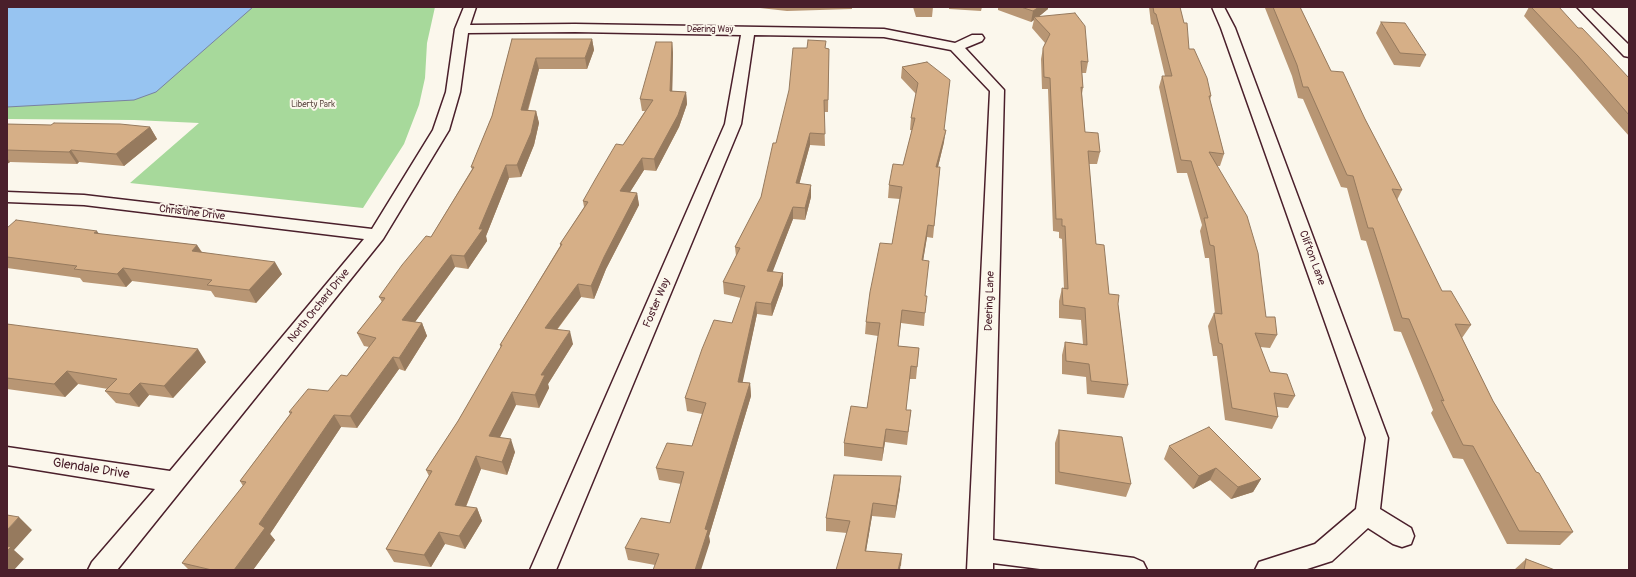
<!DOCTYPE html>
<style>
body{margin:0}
#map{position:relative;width:1636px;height:577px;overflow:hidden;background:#fbf7ec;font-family:Pangolin,sans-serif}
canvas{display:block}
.frame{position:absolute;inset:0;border:8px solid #4a1f2b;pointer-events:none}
</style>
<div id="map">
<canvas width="1636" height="577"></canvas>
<div class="frame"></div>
</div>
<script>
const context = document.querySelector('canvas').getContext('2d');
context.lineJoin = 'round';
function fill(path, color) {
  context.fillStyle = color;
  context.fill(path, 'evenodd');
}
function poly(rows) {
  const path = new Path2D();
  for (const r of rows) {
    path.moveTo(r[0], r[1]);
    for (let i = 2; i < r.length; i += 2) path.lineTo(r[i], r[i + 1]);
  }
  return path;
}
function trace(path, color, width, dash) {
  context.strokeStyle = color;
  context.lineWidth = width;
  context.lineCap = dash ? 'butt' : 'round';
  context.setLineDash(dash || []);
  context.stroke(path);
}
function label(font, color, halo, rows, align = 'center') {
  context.font = font + ' Pangolin,sans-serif';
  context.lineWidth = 4;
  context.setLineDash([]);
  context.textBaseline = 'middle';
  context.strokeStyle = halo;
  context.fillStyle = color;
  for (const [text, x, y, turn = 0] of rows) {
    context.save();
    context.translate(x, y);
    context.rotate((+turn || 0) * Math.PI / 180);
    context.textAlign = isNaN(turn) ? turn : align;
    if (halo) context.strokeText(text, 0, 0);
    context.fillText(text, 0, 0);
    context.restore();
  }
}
fill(poly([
 [7,7,435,7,427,43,425,78,419,105,404,144,363,208,130,183,199,123,134,120,7,119]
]), '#a7d99b');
const water = poly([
 [7,7,253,7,156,92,134,100,7,107,7,7]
]);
fill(water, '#97c4f1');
trace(water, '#7882a2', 1);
const minor = poly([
 [464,7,476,7,470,25,575,24,884,29,955,43,972,35,982,35,984,38,982,41,965,48,1004,90,993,540,1134,558,1143,562,1147,570,1048,570,993,563,993,570,967,570,990,91,951,50,884,37,754,35,741,124,556,570,530,570,725,124,741,35,575,32,468,33,460,92,449,130,383,239,117,570,88,570,92,562,155,489,7,465,7,447,170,471,364,239,84,205,7,202,7,192,84,195,372,229,433,130,446,92,455,29,464,7],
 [1212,7,1224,7,1235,28,1388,438,1380,509,1411,528,1414,536,1411,544,1402,547,1393,544,1368,528,1332,561,1304,570,1255,570,1259,562,1315,544,1356,509,1366,438,1221,28,1212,7],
 [1577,7,1590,7,1629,45,1629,57,1624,56,1577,7]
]);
trace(minor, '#4a1f2b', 3);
fill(minor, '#fbf7ec');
fill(poly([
 [751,7,852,7,852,9,787,11],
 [913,7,933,7,932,17,916,17],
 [949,7,982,7,981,11,949,9],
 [998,7,1048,7,1048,9,1039,16,1088,62,1086,73,1082,73,1083,88,1082,94,1085,132,1100,152,1097,164,1089,164,1096,244,1109,294,1118,304,1128,385,1124,398,1087,394,1086,377,1062,374,1062,355,1065,342,1083,344,1081,320,1059,318,1059,301,1062,288,1064,289,1062,239,1059,238,1059,232,1053,231,1048,89,1042,89,1041,59,1043,48,1045,43,1032,28,1034,20,1031,22,998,10],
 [1149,7,1180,7,1189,49,1211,96,1210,100,1224,154,1220,166,1217,166,1266,317,1277,335,1270,348,1260,347,1270,372,1295,396,1288,408,1277,407,1278,417,1272,429,1225,420,1217,356,1213,356,1208,326,1214,313,1215,314,1209,258,1205,258,1200,231,1202,225,1187,173,1177,173,1159,87,1162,76,1165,76,1153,25,1151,24],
 [1265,7,1300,7,1331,71,1365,119,1402,190,1397,200,1442,291,1471,325,1462,338,1493,401,1573,532,1560,545,1507,544,1463,459,1453,458,1431,413,1433,410,1401,332,1394,331,1366,241,1361,240,1347,188,1341,187,1303,99,1298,98,1292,76,1265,8],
 [1529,7,1553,7,1578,28,1629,78,1629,136,1613,118,1570,68,1524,16],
 [1381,22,1426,55,1420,67,1394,65,1376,33],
 [512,39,592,39,594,50,587,69,539,69,528,111,536,111,539,123,534,145,521,177,509,178,486,236,487,241,468,269,455,267,415,322,422,323,427,336,405,371,399,369,357,428,341,427,270,534,275,540,253,570,189,570,182,563,243,486,240,481,290,414,289,412,328,391,347,376,369,347,364,346,357,333,382,302,379,297,431,237,472,169,471,167,492,116],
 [672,42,673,53,672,91,686,92,687,104,679,127,656,171,644,170,630,192,637,193,639,205,606,269,594,299,581,297,557,330,573,344,548,384,549,388,539,408,516,405,500,437,515,452,507,475,481,469,466,507,477,508,482,521,465,549,445,544,431,567,394,562,386,549,429,476,426,470,458,421,501,348,500,345,560,246,560,244,584,207,583,201,623,145,645,111,642,111,640,99],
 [826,48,829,49,828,112,824,112,825,146,810,145,799,184,811,197,805,220,793,219,772,272,783,285,772,316,757,314,742,382,750,383,751,396,709,536,710,542,655,565,628,560,625,548,670,523,681,484,659,480,656,468,692,446,702,414,687,411,685,398,732,323,741,298,724,294,723,282,736,256,735,247,761,197,776,143],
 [927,62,944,130,944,142,938,167,940,167,933,238,927,237,923,261,925,313,924,326,901,323,898,346,919,348,916,379,909,379,906,410,911,410,907,445,885,442,882,461,844,456,844,443,867,408,878,336,865,334,866,322,892,244,900,199,888,198,889,185,903,165,912,130,910,130,911,118,916,94,901,78,902,67],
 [7,124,51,125,150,127,157,139,124,166,79,162,77,164,10,162,7,164],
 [7,228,100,234,197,245,202,252,282,274,256,303,215,297,211,291,132,281,126,287,83,282,80,278,7,268],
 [7,324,206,362,173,398,149,395,139,407,116,403,105,391,108,389,78,384,65,397,7,389],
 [1059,430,1131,484,1126,497,1055,484,1055,443],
 [1169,446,1261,479,1253,492,1231,499,1210,480,1193,489,1164,459],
 [900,488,895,518,872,516,866,551,902,554,901,566,836,570,847,533,826,531,826,518],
 [1526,559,1555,570,1514,570]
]), '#b89674');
fill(poly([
 [1039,7,1048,7,1048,9,1036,19,1034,17,1034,20,1031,22,1033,11],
 [592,39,594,50,587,69,585,58],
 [672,42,673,53,672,103,670,91],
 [536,58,539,69,524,122,521,110],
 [686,92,687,104,679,127,656,171,654,159],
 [536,111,539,123,534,145,521,177,517,165],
 [150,127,157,139,124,166,116,154],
 [946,130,944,142,935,179,936,167],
 [810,133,810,145,796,196,796,183],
 [71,150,79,162,77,164,69,152],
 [7,158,10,162,7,164],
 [642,158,644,170,623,203,620,191],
 [506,165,509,178,486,236,487,241,468,269,464,256,479,229],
 [811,185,811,197,805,220,805,208],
 [637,193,639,205,606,269,594,299,591,286,604,257],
 [793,207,793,219,768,284,767,271],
 [928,225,927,237,921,273,922,260],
 [97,231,106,243,94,233],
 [197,245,205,258,192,251],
 [451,255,455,267,407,333,402,320],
 [275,262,282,274,256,303,249,290],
 [123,268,132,281,126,287,117,274],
 [783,273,783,285,772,316,771,304],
 [578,284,581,297,548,341,545,328],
 [756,302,757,314,740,395,738,382],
 [422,323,427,336,405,371,399,358],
 [570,331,573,344,548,384,549,388,539,408,535,395,541,375],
 [198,349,206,362,173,398,164,386],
 [393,357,399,369,357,428,350,416],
 [67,371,78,384,65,397,54,384],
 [140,383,149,395,139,407,129,394],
 [750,383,751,396,709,536,710,542,701,570,695,570,705,529],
 [512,392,516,405,494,449,489,436],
 [334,415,341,427,270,534,275,540,253,570,234,570,259,524],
 [886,429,885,442,882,461,883,448],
 [511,439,515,452,507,475,502,462],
 [476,456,481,469,461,518,455,505],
 [1216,468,1210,480,1193,489,1199,476],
 [901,476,900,488,895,518,896,506],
 [1261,479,1253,492,1231,499,1238,487],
 [873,503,872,516,864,563,865,551],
 [477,508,482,521,465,549,459,536],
 [19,517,32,530,14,550,24,559,14,570,7,570,7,530],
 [439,532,445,544,431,567,424,555],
 [902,554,900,570,898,570]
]), '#967a5e');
const building = poly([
 [1021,7,1039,7,1033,11,1021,7],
 [1153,7,1180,7,1184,23,1187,23,1189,49,1194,49,1207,78,1211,96,1209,96,1224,154,1209,152,1247,216,1258,253,1266,317,1275,317,1277,335,1255,333,1270,372,1287,374,1295,396,1274,393,1278,417,1232,408,1222,344,1219,343,1214,313,1222,314,1214,246,1210,245,1204,218,1208,218,1191,161,1181,160,1162,76,1172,76,1156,14,1154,13,1153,7],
 [1273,7,1300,7,1331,71,1343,72,1365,119,1402,190,1392,189,1442,291,1451,291,1471,325,1455,324,1493,401,1536,472,1539,473,1573,532,1519,531,1473,446,1463,445,1441,400,1444,401,1409,319,1402,318,1373,228,1368,228,1353,176,1347,175,1308,87,1303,87,1297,65,1273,7],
 [1531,7,1559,7,1578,28,1582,28,1604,51,1629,78,1629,115,1578,56,1531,7],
 [1075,13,1085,26,1088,62,1081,61,1083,88,1081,87,1085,132,1098,133,1100,152,1088,151,1096,244,1104,245,1109,294,1119,295,1118,304,1128,385,1091,381,1089,364,1066,361,1065,342,1087,345,1085,308,1063,305,1062,288,1068,289,1065,226,1062,226,1062,219,1056,219,1050,78,1044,77,1043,48,1050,34,1034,17,1075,13],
 [1381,22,1405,23,1426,55,1400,53,1381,22],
 [512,39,592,39,585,58,536,58,521,110,536,111,531,133,517,165,506,165,479,229,483,229,464,256,451,255,402,320,422,323,399,358,393,357,350,416,334,415,259,524,265,528,234,570,212,570,182,563,246,482,240,481,292,412,289,412,308,389,328,391,341,375,347,376,376,338,357,333,385,298,379,297,402,265,426,236,431,237,474,167,471,167,492,116,512,39],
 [808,40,826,41,825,48,829,49,828,100,824,100,825,134,810,133,796,183,811,185,805,208,793,207,767,271,783,273,771,304,756,302,738,382,750,383,705,529,708,530,695,570,653,570,659,554,625,548,641,518,670,523,684,472,656,468,667,443,692,446,706,403,685,398,702,349,714,320,732,323,745,286,723,282,740,248,735,247,761,197,773,143,776,143,789,90,793,48,807,48,808,40],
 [656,42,672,42,670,91,686,92,678,115,654,159,642,158,620,191,637,193,604,257,591,286,578,284,545,328,570,331,541,375,545,375,535,395,512,392,489,436,511,439,502,462,476,456,455,505,477,508,459,536,439,532,424,555,386,549,432,471,426,470,458,421,502,345,500,345,562,244,560,244,588,202,583,201,596,178,616,144,623,145,653,100,640,99,656,42],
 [927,62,950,80,944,130,946,130,936,167,940,167,934,226,928,225,922,260,929,261,925,296,927,296,925,313,902,310,898,346,919,348,917,367,911,366,906,410,911,410,908,432,886,429,883,448,844,443,851,406,867,408,880,323,866,322,870,292,880,243,892,244,902,187,889,185,893,164,903,165,915,118,911,118,918,83,902,67,927,62],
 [54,123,120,124,150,127,116,154,71,150,69,152,7,150,7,124,51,125,54,123],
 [16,220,97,231,94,233,197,245,192,251,275,262,249,290,207,285,212,280,123,268,117,274,74,269,77,266,7,257,7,228,16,220],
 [7,324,198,349,164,386,140,383,129,394,105,391,117,379,67,371,54,384,7,378,7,324],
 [1209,427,1261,479,1238,487,1216,468,1199,476,1169,446,1209,427],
 [1059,430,1122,437,1131,484,1059,472,1059,430],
 [834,475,901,476,896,506,873,503,865,551,902,554,898,570,836,570,850,521,826,518,834,475],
 [7,515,19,517,7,530,7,515],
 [7,546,11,547,7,551,7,546],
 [1526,559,1555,570,1524,570,1526,559]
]);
fill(building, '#d6af87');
trace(building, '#967a5e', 1);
label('9px', '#4a1f2b', '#fbf7ec', [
 ["Deering Way",710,30]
]);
label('9px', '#614e47', '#fbf7ec', [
 ["Liberty Park",313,105]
]);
label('11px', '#4a1f2b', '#fbf7ec', [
 ["Christine Drive",192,213,7],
 ["Clifton Lane",1312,258,70],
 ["Deering Lane",990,301,-88],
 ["Foster Way",657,303,-67],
 ["North Orchard Drive",319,306,-51]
]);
label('13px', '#4a1f2b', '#fbf7ec', [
 ["Glendale Drive",91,469,9]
]);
</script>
